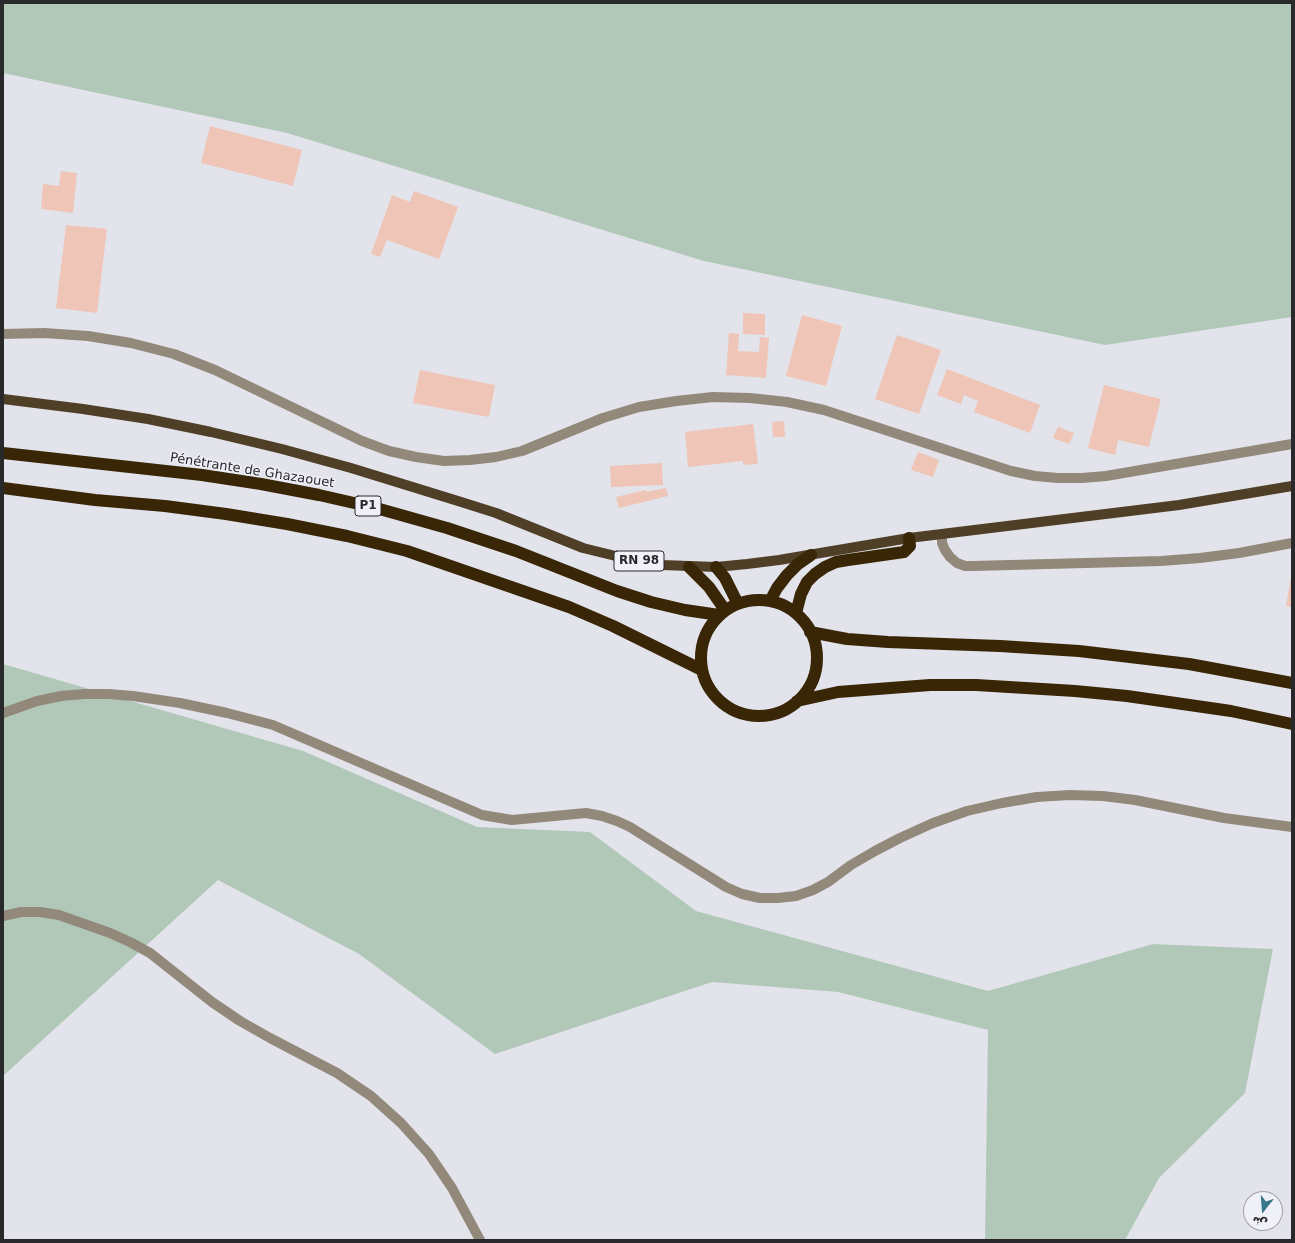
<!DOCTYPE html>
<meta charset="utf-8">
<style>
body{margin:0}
#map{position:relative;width:1295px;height:1243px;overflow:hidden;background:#e3e3eb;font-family:"DejaVu Sans",Vazirmatn,sans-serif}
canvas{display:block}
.frame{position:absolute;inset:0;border:4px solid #29292c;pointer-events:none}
.north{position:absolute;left:1243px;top:1191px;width:40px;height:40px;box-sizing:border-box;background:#f0f1f8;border:1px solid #a0a1a6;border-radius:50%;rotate:197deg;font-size:11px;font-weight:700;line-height:16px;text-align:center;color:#29292c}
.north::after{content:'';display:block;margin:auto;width:14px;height:18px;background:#36788a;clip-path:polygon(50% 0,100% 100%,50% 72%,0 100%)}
</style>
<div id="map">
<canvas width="1295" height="1243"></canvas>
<div class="frame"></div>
<div class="north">ش</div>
</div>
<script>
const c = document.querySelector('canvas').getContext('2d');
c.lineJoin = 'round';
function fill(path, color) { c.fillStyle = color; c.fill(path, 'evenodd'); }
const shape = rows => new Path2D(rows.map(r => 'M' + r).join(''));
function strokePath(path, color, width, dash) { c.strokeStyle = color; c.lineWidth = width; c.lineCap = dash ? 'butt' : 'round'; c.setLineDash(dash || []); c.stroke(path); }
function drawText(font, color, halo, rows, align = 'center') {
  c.font = font + ' "DejaVu Sans",sans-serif'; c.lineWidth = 3; c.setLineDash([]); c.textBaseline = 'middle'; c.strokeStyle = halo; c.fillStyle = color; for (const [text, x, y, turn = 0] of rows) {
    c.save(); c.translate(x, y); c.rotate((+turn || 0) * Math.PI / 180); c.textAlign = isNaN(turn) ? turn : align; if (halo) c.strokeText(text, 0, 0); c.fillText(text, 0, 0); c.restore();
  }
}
fill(shape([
 [3,3,1292,3,1292,317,1105,345,704,261,287,133,3,73],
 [3,664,303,751,477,827,590,832,696,911,988,991,1153,944,1273,949,1245,1093,1159,1178,1125,1240,985,1240,988,1030,838,992,712,982,495,1054,359,954,218,880,3,1076]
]), '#b1c8b9');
fill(shape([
 [210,126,302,150,293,186,201,163],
 [61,171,77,173,73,213,41,209,43,184,59,186],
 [414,191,458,207,439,259,387,240,380,257,371,254,392,195,410,202],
 [66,225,107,229,97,313,56,308],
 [743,313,765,314,765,335,743,334],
 [802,315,842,326,826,386,786,376],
 [729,333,739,334,738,351,759,352,760,337,769,338,766,378,726,375],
 [897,335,941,350,919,414,875,399],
 [947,369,1040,405,1030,433,974,412,978,401,964,395,961,404,937,395],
 [420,370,495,385,489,417,413,403],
 [1104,385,1161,399,1149,447,1118,440,1115,455,1088,448],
 [784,421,785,437,773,437,772,422],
 [753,424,758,464,743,465,743,461,688,467,685,432],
 [1058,427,1074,433,1069,444,1053,438],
 [918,452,939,460,933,477,911,470],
 [662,463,663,485,611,487,610,466],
 [666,488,668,496,619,508,616,497,646,490,646,492],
 [1291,577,1292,578,1292,607,1286,606]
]), '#eec5b6');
strokePath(shape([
 [3,334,44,333,88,336,131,343,174,354,215,370,362,441,389,451,416,457,444,461,470,460,496,457,522,451,603,418,639,407,676,401,713,397,750,398,787,402,824,410,1011,471,1035,476,1058,478,1082,478,1106,476,1292,444],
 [942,534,942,543,945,550,950,557,957,563,965,566,973,566,1161,561,1200,558,1239,553,1292,543],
 [3,713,37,701,61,696,85,694,109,694,133,696,180,703,227,713,273,725,482,815,512,820,586,813,602,816,617,821,630,827,726,887,742,894,760,898,778,898,796,896,813,890,828,882,851,865,875,851,900,838,933,823,967,811,1002,803,1037,797,1070,795,1103,796,1135,800,1224,818,1292,827],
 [3,916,21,912,40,912,59,915,110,933,130,942,150,953,212,1002,240,1021,270,1038,337,1073,371,1096,401,1123,429,1154,452,1188,480,1240]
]), '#92897b', 10);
strokePath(shape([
 [3,399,83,409,148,419,211,432,282,449,351,468,458,501,496,513,583,548,636,561,662,565,716,567,747,564,779,560,909,538,1179,505,1292,486]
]), '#4f3f27', 10);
strokePath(shape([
 [3,453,202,475,261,484,319,495,376,508,447,528,516,551,617,591,651,602,685,610,719,615],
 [3,488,95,500,165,506,226,514,287,524,347,536,407,551,569,607,613,626,702,670],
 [689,567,709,587,725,610],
 [716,567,725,578,738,604],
 '701 658a58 58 0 1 1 116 0a58 58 0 1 1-116 0Z',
 [770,601,777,588,787,575,798,564,811,555],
 [796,613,801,594,807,582,815,574,825,567,836,562,848,560,904,552,910,546,909,538],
 [810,632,847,639,888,642,1000,646,1079,651,1189,664,1292,683],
 [797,701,838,692,930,685,976,685,1075,691,1127,696,1231,711,1292,724]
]), '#382607', 12);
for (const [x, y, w] of [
 [368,506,26],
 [639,561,50]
]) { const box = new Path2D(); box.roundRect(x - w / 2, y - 10, w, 20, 3); c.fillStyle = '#f0f1f8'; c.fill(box); strokePath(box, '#29292c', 1); }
drawText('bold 12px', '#29292c', null, [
 ["P1",368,506],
 ["RN 98",639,561]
]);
drawText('13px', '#29292c', '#f0f1f8', [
 ["Pénétrante de Ghazaouet",252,471,9]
]);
</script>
